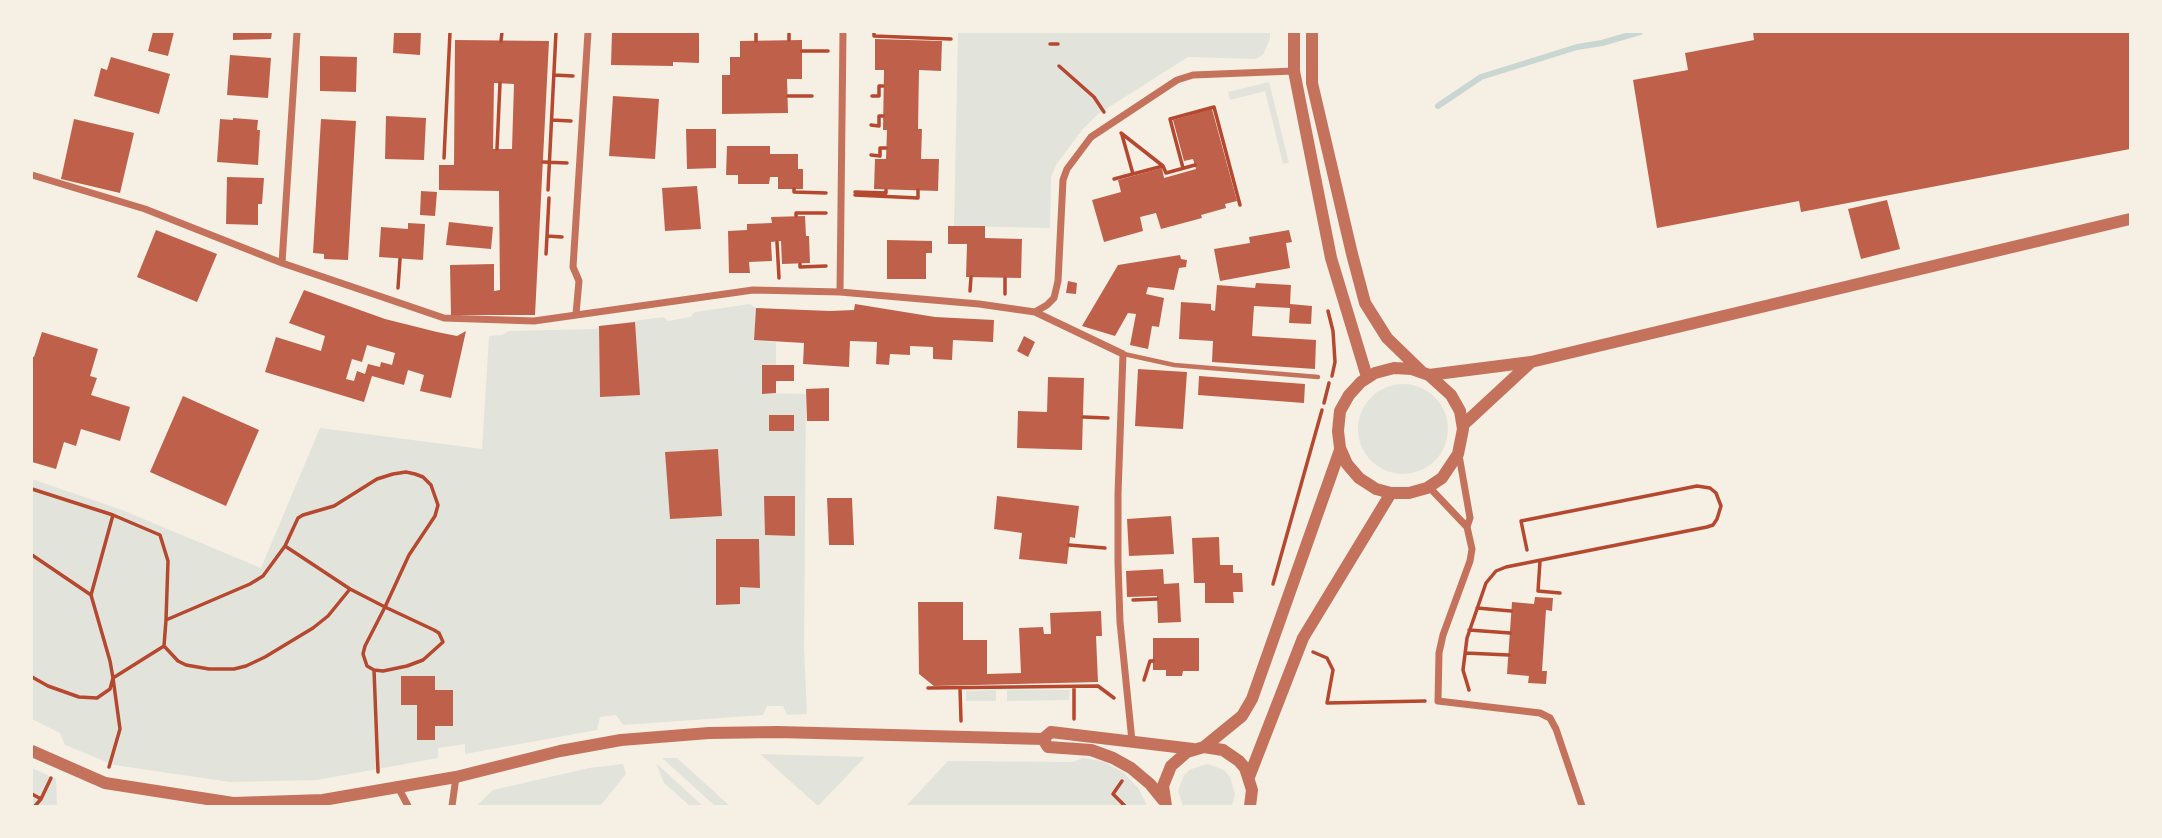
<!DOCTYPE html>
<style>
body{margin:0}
#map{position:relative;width:2162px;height:838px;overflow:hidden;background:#f6efe4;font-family:Ubuntu,sans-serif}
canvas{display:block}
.frame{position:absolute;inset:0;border:33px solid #f6efe4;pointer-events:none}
</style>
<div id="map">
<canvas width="2162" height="838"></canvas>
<div class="frame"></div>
</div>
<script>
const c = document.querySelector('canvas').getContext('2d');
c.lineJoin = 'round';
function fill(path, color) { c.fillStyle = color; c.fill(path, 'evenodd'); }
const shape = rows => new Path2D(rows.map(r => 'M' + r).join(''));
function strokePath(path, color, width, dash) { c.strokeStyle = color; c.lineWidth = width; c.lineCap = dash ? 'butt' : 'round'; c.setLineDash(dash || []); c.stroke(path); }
fill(shape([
 [958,32,1270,32,1270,39,1263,55,1256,59,1188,57,1098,114,1082,130,1056,165,1051,177,1050,228,954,226],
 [1269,82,1289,163,1283,164,1265,91,1230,100,1228,92],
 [750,304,756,308,754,340,776,342,776,365,762,365,762,393,806,394,804,648,807,714,787,715,783,706,767,706,763,715,623,725,616,715,600,717,597,730,465,754,465,744,438,748,438,758,317,780,230,782,114,765,65,745,60,733,32,719,32,479,122,510,261,568,320,428,482,449,489,336,502,335,509,331,596,329,599,326,663,317,668,321,690,317,695,312],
 '1358 429a45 45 0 1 1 90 0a45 45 0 1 1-90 0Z',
 [996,690,996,701,966,701,966,691],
 [1007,690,1070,690,1069,700,1007,701],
 [760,754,865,757,818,806],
 [662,758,677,758,730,806,715,806],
 [1083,758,1102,761,1123,772,1139,789,1147,806,906,806,948,761,1073,762],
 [656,763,703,806,690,806,664,783],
 [623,764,626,774,600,806,476,806,493,790,589,768],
 [1208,764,1224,770,1230,777,1235,794,1233,803,1231,806,1183,806,1178,791,1184,775,1191,769],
 [32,768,56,779,57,806,32,806]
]), '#e2e4dc');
strokePath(shape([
 [1438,106,1481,77,1577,47,1602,43,1640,32]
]), '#c9d6d2', 6);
fill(shape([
 [153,32,174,32,168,56,148,51],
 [233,32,272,32,271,39,233,40],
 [394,32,421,32,420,55,393,53],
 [612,32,699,32,699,63,673,62,673,66,611,65],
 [1753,32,2130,32,2130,149,1801,212,1799,201,1657,228,1633,80,1688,70,1685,53,1754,40],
 [875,39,942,41,941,71,919,70,918,129,922,129,921,159,939,159,938,191,874,189,875,159,886,159,887,130,883,130,884,70,875,70],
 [455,40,549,41,535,315,451,315,450,265,494,264,494,291,500,290,499,191,439,190,439,165,454,165],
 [494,83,514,84,512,149,493,149],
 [802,40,802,79,787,79,788,113,722,114,722,75,730,75,730,57,740,57,740,41],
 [230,55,271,58,268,98,227,95],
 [320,56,357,57,356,92,320,91],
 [111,57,170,74,159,114,94,96,101,68,107,70],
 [613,96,659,99,655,159,609,156],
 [1212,109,1237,201,1225,204,1226,208,1201,215,1202,218,1161,229,1156,213,1140,217,1143,231,1104,242,1092,200,1121,192,1118,180,1162,168,1164,178,1196,169,1193,159,1184,161,1173,120],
 [386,116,426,118,424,160,385,159],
 [233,118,258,120,257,130,260,130,258,165,217,162,220,119,233,120],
 [74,119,134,133,120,193,61,179],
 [321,119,356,121,348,260,324,259,324,254,313,253],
 [686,129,716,129,716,168,687,169],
 [727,146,770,146,770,154,798,154,798,169,803,169,803,189,778,189,778,177,770,177,769,184,738,184,738,175,726,175],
 [227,177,264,178,262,204,258,204,258,225,226,224],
 [697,186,701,229,665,231,662,188],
 [421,191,437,192,435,216,420,215],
 [1887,200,1900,249,1861,259,1848,209],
 [805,216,806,236,809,236,810,263,782,264,781,241,771,242,772,261,749,262,750,273,729,273,728,231,747,230,747,224,772,223,771,217],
 [449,222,493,227,491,249,446,245],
 [408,223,425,224,423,260,379,257,381,227,408,229],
 [948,226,985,226,985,238,1022,239,1021,278,966,277,967,244,948,244],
 [156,230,217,254,197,302,137,277],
 [1289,230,1292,242,1286,243,1290,268,1220,281,1214,249,1250,243,1249,237],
 [887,240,932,241,932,253,926,253,926,279,887,279],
 [1180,255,1181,259,1187,260,1186,267,1179,268,1174,290,1148,287,1146,294,1164,298,1159,327,1152,326,1148,349,1130,345,1136,314,1128,313,1115,336,1082,326,1118,265],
 [1068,281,1077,283,1076,294,1066,293],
 [1256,283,1291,285,1290,304,1312,306,1311,324,1289,323,1290,308,1254,306,1252,336,1316,340,1315,369,1212,362,1213,341,1179,339,1181,302,1211,304,1211,310,1215,311,1217,285,1255,288],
 [304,290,385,319,437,332,457,336,466,331,451,398,420,391,424,375,408,370,404,385,372,376,364,402,265,372,276,337,321,351,325,336,289,323],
 [367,345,395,353,392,365,381,362,380,367,368,364,365,374,357,371,354,381,346,379,352,359,362,362],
 [855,304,935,317,994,320,993,342,953,340,952,360,933,359,933,347,910,346,910,355,890,354,889,365,876,364,877,342,850,341,849,367,803,364,804,343,754,340,756,308,830,311,854,310],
 [635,322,640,395,600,397,599,326],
 [42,332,98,349,90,376,97,378,91,395,130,407,120,441,81,429,76,446,64,442,56,469,32,462,32,356,34,357],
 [1024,336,1035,342,1028,357,1017,351],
 [762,365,794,365,794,381,776,381,776,393,762,394],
 [1138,369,1187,372,1183,429,1135,426],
 [1199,376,1305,384,1304,403,1198,395],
 [1048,377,1084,378,1082,450,1017,448,1018,411,1047,412],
 [829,388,829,421,807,421,806,389],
 [183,396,259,430,226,506,150,472],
 [769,415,794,415,794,431,769,431],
 [718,449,722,516,670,519,665,452],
 [764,496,795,496,795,536,765,535],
 [997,496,1079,506,1075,538,1070,537,1067,564,1019,559,1022,533,994,529],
 [827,498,852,498,854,545,829,545],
 [1171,516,1174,554,1129,556,1127,519],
 [1219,537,1220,565,1233,565,1233,573,1242,573,1243,592,1233,592,1234,603,1205,603,1205,583,1194,583,1192,538],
 [716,539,759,539,760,588,740,587,740,604,716,605],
 [1163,569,1164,584,1179,583,1181,622,1158,623,1157,596,1127,597,1126,571],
 [1535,597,1553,598,1552,611,1546,610,1542,671,1547,671,1546,684,1528,683,1529,676,1507,674,1512,602,1534,604],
 [918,602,963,602,963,640,987,640,987,674,1021,673,1019,628,1043,627,1044,634,1051,634,1050,613,1101,611,1102,636,1096,636,1098,682,934,686,919,674],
 [1153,638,1199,638,1199,671,1183,671,1182,676,1166,676,1166,670,1153,670],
 [401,676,435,676,435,690,453,690,453,726,435,726,435,740,417,740,417,705,401,705]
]), '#bf614a');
strokePath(shape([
 [756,32,756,41],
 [789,32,789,40],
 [874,32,874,36,951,39],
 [501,41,502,32],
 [1050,44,1058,44],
 [802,51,828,51],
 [1059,66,1094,97,1104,112],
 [554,75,573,76],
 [788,96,812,96],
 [872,96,879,96,879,86,883,86],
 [552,120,571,121],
 [871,125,879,126,879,116,883,116],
 [1121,133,1163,166],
 [1122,135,1133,174],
 [497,149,500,83],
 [871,155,880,156,880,148,886,148],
 [444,158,450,32],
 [543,162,567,163],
 [1183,168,1170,119,1214,107,1240,205],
 [1114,179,1163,166,1166,173,1195,165],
 [794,189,794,192,826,193],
 [548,190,556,32],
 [855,192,886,193,886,190],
 [855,195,918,198,918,190],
 [796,216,796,213,826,213],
 [547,236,549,198],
 [777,242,779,278],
 [546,254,547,236,562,237],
 [800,264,800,267,826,266],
 [398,288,400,259],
 [970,291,971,277],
 [1005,294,1005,278],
 [1328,311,1333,331,1335,362,1332,376],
 [1324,403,1329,383],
 [1083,417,1108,418],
 [32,489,113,515,160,535,168,561,166,620],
 [1069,545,1105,548],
 [285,546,350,589],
 [32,555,91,595,113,515],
 [1540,561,1538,591,1560,593],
 [1273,584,1322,410],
 [1133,600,1157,599],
 [1477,608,1511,611],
 [1469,630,1510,633],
 [1313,652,1327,658,1333,670,1327,703,1425,701],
 [1465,653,1509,655],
 [374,670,378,772],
 [32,677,48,686,79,697,97,698,110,689,113,678,110,661,91,595],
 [1144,680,1150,661,1153,661],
 [1074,687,1074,719],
 [928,688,1098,686,1114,698],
 [960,688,961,721],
 [1469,690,1463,670,1467,638,1486,583,1496,571,1506,567,1707,527,1713,525,1717,519,1721,506,1716,493,1710,488,1697,486,1521,521,1527,550],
 [109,767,120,729,113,678,164,646,166,620,250,584,263,576,285,546,298,518,303,515,334,506,377,479,393,474,406,472,415,474,423,477,431,485,438,505,435,516,409,555,385,607,365,646,363,654,367,666,374,670,383,671,407,666,423,660,443,642,439,633,434,630,385,607,350,589,328,616,313,628,265,657,246,666,234,669,209,669,186,665,178,661,164,646],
 [1122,781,1113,794,1125,806],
 [32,794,41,799,51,778],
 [35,806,41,799]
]), '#b5482f', 3.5);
strokePath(shape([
 [1124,354,1174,365,1318,377]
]), '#c5725c', 4.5);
strokePath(shape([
 [32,175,145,209,282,263,444,318,534,321,753,290,840,292,979,304,1035,312,1123,354,1118,494,1118,563,1120,622,1132,741],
 [282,263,297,32],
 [840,292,843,32],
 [1035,312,1047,305,1054,298,1058,281,1063,180,1067,169,1091,137,1177,80,1193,75,1294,71],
 [576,314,579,281,573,267,588,32],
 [1459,455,1470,518,1467,527],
 [1429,487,1467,527,1472,549,1470,561,1443,635,1439,653,1438,701,1540,713,1550,718,1556,729,1582,806],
 [398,787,408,806],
 [452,806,456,777]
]), '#c5725c', 7);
strokePath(shape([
 [1294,32,1294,71,1331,258,1367,377],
 [1312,32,1312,83,1352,254,1365,303,1387,338,1421,371],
 [1429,375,1451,395,1460,411,1463,429,1458,454,1442,478,1427,488,1409,493,1391,493,1376,489,1359,478,1347,464,1340,448,1338,431,1340,411,1349,395,1361,382,1375,373,1394,368,1412,369,1429,375,1531,362,2130,219],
 [1463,425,1531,362],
 [1043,739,1048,747,1091,750,1113,758,1131,768,1150,784,1163,800],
 [1204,747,1242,716,1252,699,1340,450],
 [32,751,105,783,233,803,323,800,456,777,560,751,621,740,709,733,778,732,1043,739,1051,732,1193,749],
 [1249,777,1303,638,1391,493],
 [1166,806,1163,786,1171,766,1187,752,1204,747,1223,750,1239,761,1245,768,1252,790,1250,806]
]), '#c5725c', 12);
</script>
